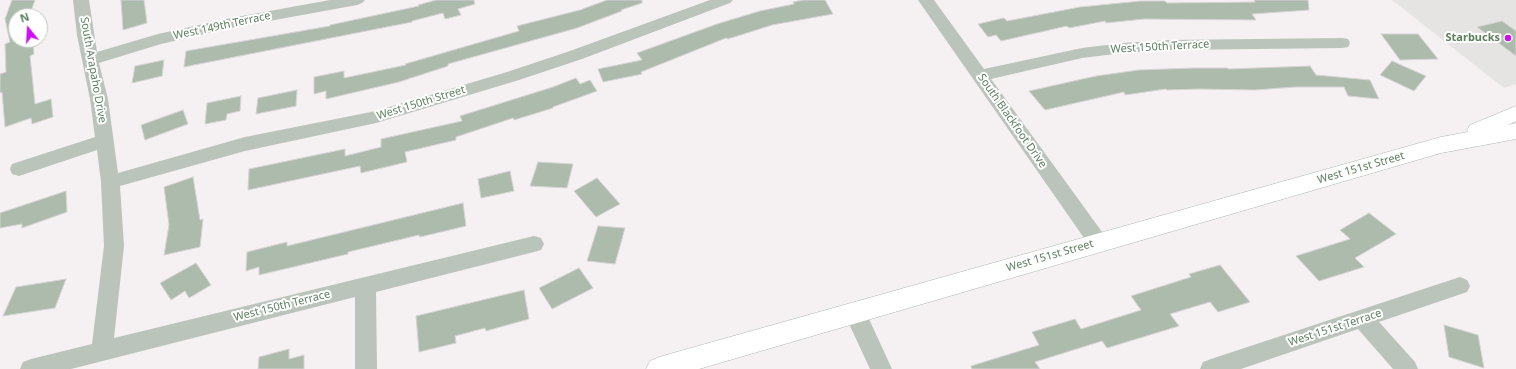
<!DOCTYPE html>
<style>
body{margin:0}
#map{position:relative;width:1516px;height:369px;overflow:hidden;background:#f5f0f2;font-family:"Noto Sans",sans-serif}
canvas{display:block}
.north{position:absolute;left:8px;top:8px;width:40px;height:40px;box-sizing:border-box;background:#fff;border:1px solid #beccbf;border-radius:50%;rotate:342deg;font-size:11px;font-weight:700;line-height:16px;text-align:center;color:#5d7f5e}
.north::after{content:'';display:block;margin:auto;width:14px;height:18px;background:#cb11f4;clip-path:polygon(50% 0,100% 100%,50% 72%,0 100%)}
</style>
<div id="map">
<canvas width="1516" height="369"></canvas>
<div class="north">N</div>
</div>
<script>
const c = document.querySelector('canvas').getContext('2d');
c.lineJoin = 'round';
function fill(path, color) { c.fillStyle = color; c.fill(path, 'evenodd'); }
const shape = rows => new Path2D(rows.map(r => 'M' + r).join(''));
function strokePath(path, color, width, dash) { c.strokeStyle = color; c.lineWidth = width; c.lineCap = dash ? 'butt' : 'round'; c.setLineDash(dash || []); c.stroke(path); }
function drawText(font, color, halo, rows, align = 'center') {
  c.font = font + ' "Noto Sans",sans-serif'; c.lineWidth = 4; c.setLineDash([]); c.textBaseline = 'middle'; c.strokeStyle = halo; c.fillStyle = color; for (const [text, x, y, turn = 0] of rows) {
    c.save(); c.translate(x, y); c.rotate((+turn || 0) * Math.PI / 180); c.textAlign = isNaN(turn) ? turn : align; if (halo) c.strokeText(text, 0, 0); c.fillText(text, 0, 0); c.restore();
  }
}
fill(shape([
 [1392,0,1516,0,1516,84,1504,88]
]), '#e5e4e3');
const building = shape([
 [12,0,35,0,31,11,32,16,16,16,16,40,33,40,34,54,30,56,35,104,51,99,53,117,32,124,31,118,5,127,2,92,0,93,0,74,6,72,5,44,10,42,5,19,12,0],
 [121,0,144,0,147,23,123,30,121,0],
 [436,0,474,0,475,4,458,9,461,15,445,19,443,13,412,21,412,22,184,67,186,51,330,26,330,25,419,6,418,5,436,0],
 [607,0,642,0,642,3,621,10,622,11,577,28,448,64,448,66,399,82,326,99,326,91,314,94,314,77,344,71,344,78,406,65,405,64,519,31,517,26,580,10,607,0],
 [803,0,825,0,833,14,772,25,728,39,726,38,641,72,642,74,603,82,598,69,642,60,637,53,717,24,760,11,794,4,793,2,803,0],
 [1254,0,1308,0,1309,10,1252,14,1256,20,1144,19,1106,23,1105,21,1069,28,1067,26,1001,41,996,35,988,37,978,24,1004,18,1007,21,1080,7,1141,1,1165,1,1167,3,1255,2,1254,0],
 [1502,21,1516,31,1516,56,1477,27,1502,21],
 [1381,34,1418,34,1438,59,1400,60,1381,34],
 [164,60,162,76,132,83,135,66,164,60],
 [1392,61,1426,76,1414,91,1380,75,1392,61],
 [1310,66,1316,75,1370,80,1379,99,1348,96,1344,87,1295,87,1255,90,1199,89,1167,90,1166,89,1125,95,1124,92,1045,110,1029,91,1096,76,1139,70,1193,68,1228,68,1228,69,1310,66],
 [576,78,580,84,590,80,597,91,553,107,553,108,514,120,513,118,456,137,456,140,405,152,407,162,361,173,360,166,248,190,249,169,345,149,345,156,381,147,381,139,462,121,460,116,553,87,576,78],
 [297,90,296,106,256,114,258,98,297,90],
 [241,96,240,111,227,114,226,120,205,124,207,103,241,96],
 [183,110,188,124,145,140,141,125,183,110],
 [538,162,573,164,567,188,530,186,538,162],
 [510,171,514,191,481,198,478,179,510,171],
 [193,177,200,220,203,219,200,247,164,255,169,225,164,187,193,177],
 [597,178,620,204,596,217,574,191,597,178],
 [66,191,67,212,22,228,22,224,0,228,0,213,66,191],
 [463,203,466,226,420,237,419,235,348,252,348,254,259,275,259,267,246,271,247,252,287,242,287,246,463,203],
 [1369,213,1396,234,1355,258,1364,267,1319,281,1296,256,1350,239,1340,230,1369,213],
 [598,226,625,228,615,264,587,261,598,226],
 [196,263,211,285,189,298,185,291,171,300,160,283,196,263],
 [1220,265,1250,302,1218,312,1210,302,1170,314,1179,326,1107,348,1102,341,1035,362,1040,369,972,369,971,366,1039,345,1032,332,1075,319,1081,329,1141,310,1131,296,1191,277,1189,274,1220,265],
 [579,268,593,288,552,309,539,288,579,268],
 [66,279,55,308,3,316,16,287,66,279],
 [524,290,529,319,486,331,485,328,455,336,456,343,419,352,416,316,524,290],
 [1444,325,1478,335,1484,368,1449,357,1444,325],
 [289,349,289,359,304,355,304,369,258,369,259,357,289,349]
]);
fill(building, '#adbbac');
strokePath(building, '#d6d3d4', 1);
const primary = shape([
 [1516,106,1516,121,1508,125,1516,123,1516,139,1441,153,699,369,646,369,650,361,659,357,1441,137,1468,132,1467,130,1470,125,1516,106]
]);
strokePath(primary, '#aeb9ae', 1);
fill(shape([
 [73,0,89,0,97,52,158,34,231,18,330,0,365,0,362,3,357,5,231,28,161,44,99,63,108,99,118,173,245,137,376,111,507,72,570,51,710,0,733,0,730,3,582,59,519,80,376,123,245,151,120,186,124,246,114,338,534,236,541,238,544,244,541,250,534,252,376,292,377,369,355,369,355,297,71,369,20,369,23,362,31,359,92,344,104,246,101,182,97,150,19,176,12,174,10,169,12,164,95,137,90,99,77,35,73,0],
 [918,0,934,0,984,69,1082,48,1123,43,1170,40,1342,38,1348,39,1350,43,1348,47,1342,48,1170,50,1123,53,1082,58,991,79,1105,236,1108,242,1105,248,1098,250,1091,248,918,0],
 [1460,277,1467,280,1470,286,1467,292,1379,322,1415,362,1418,369,1393,369,1358,329,1241,369,1200,369,1203,362,1211,359,1460,277],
 [855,304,863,306,892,369,870,369,844,313,847,306,855,304]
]), '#bac4bb');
fill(primary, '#fff');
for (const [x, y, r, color] of [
 [1508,38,4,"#cb11f4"]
]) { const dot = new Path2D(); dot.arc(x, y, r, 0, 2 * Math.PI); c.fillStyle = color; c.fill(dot); strokePath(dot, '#fff', 1.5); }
drawText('11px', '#5d7f5e', '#fff', [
 ["West 149th Terrace",222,26,-12],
 ["West 150th Terrace",1160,47,-3],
 ["South Arapaho Drive",93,70,80],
 ["West 150th Street",421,103,-17],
 ["South Blackfoot Drive",1012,121,55],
 ["West 151st Street",1361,168,-16],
 ["West 151st Street",1050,256,-16],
 ["West 150th Terrace",282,306,-14],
 ["West 151st Terrace",1335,328,-18]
]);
drawText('bold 11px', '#5d7f5e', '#fff', [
 ["Starbucks",1500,38]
], 'right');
</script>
